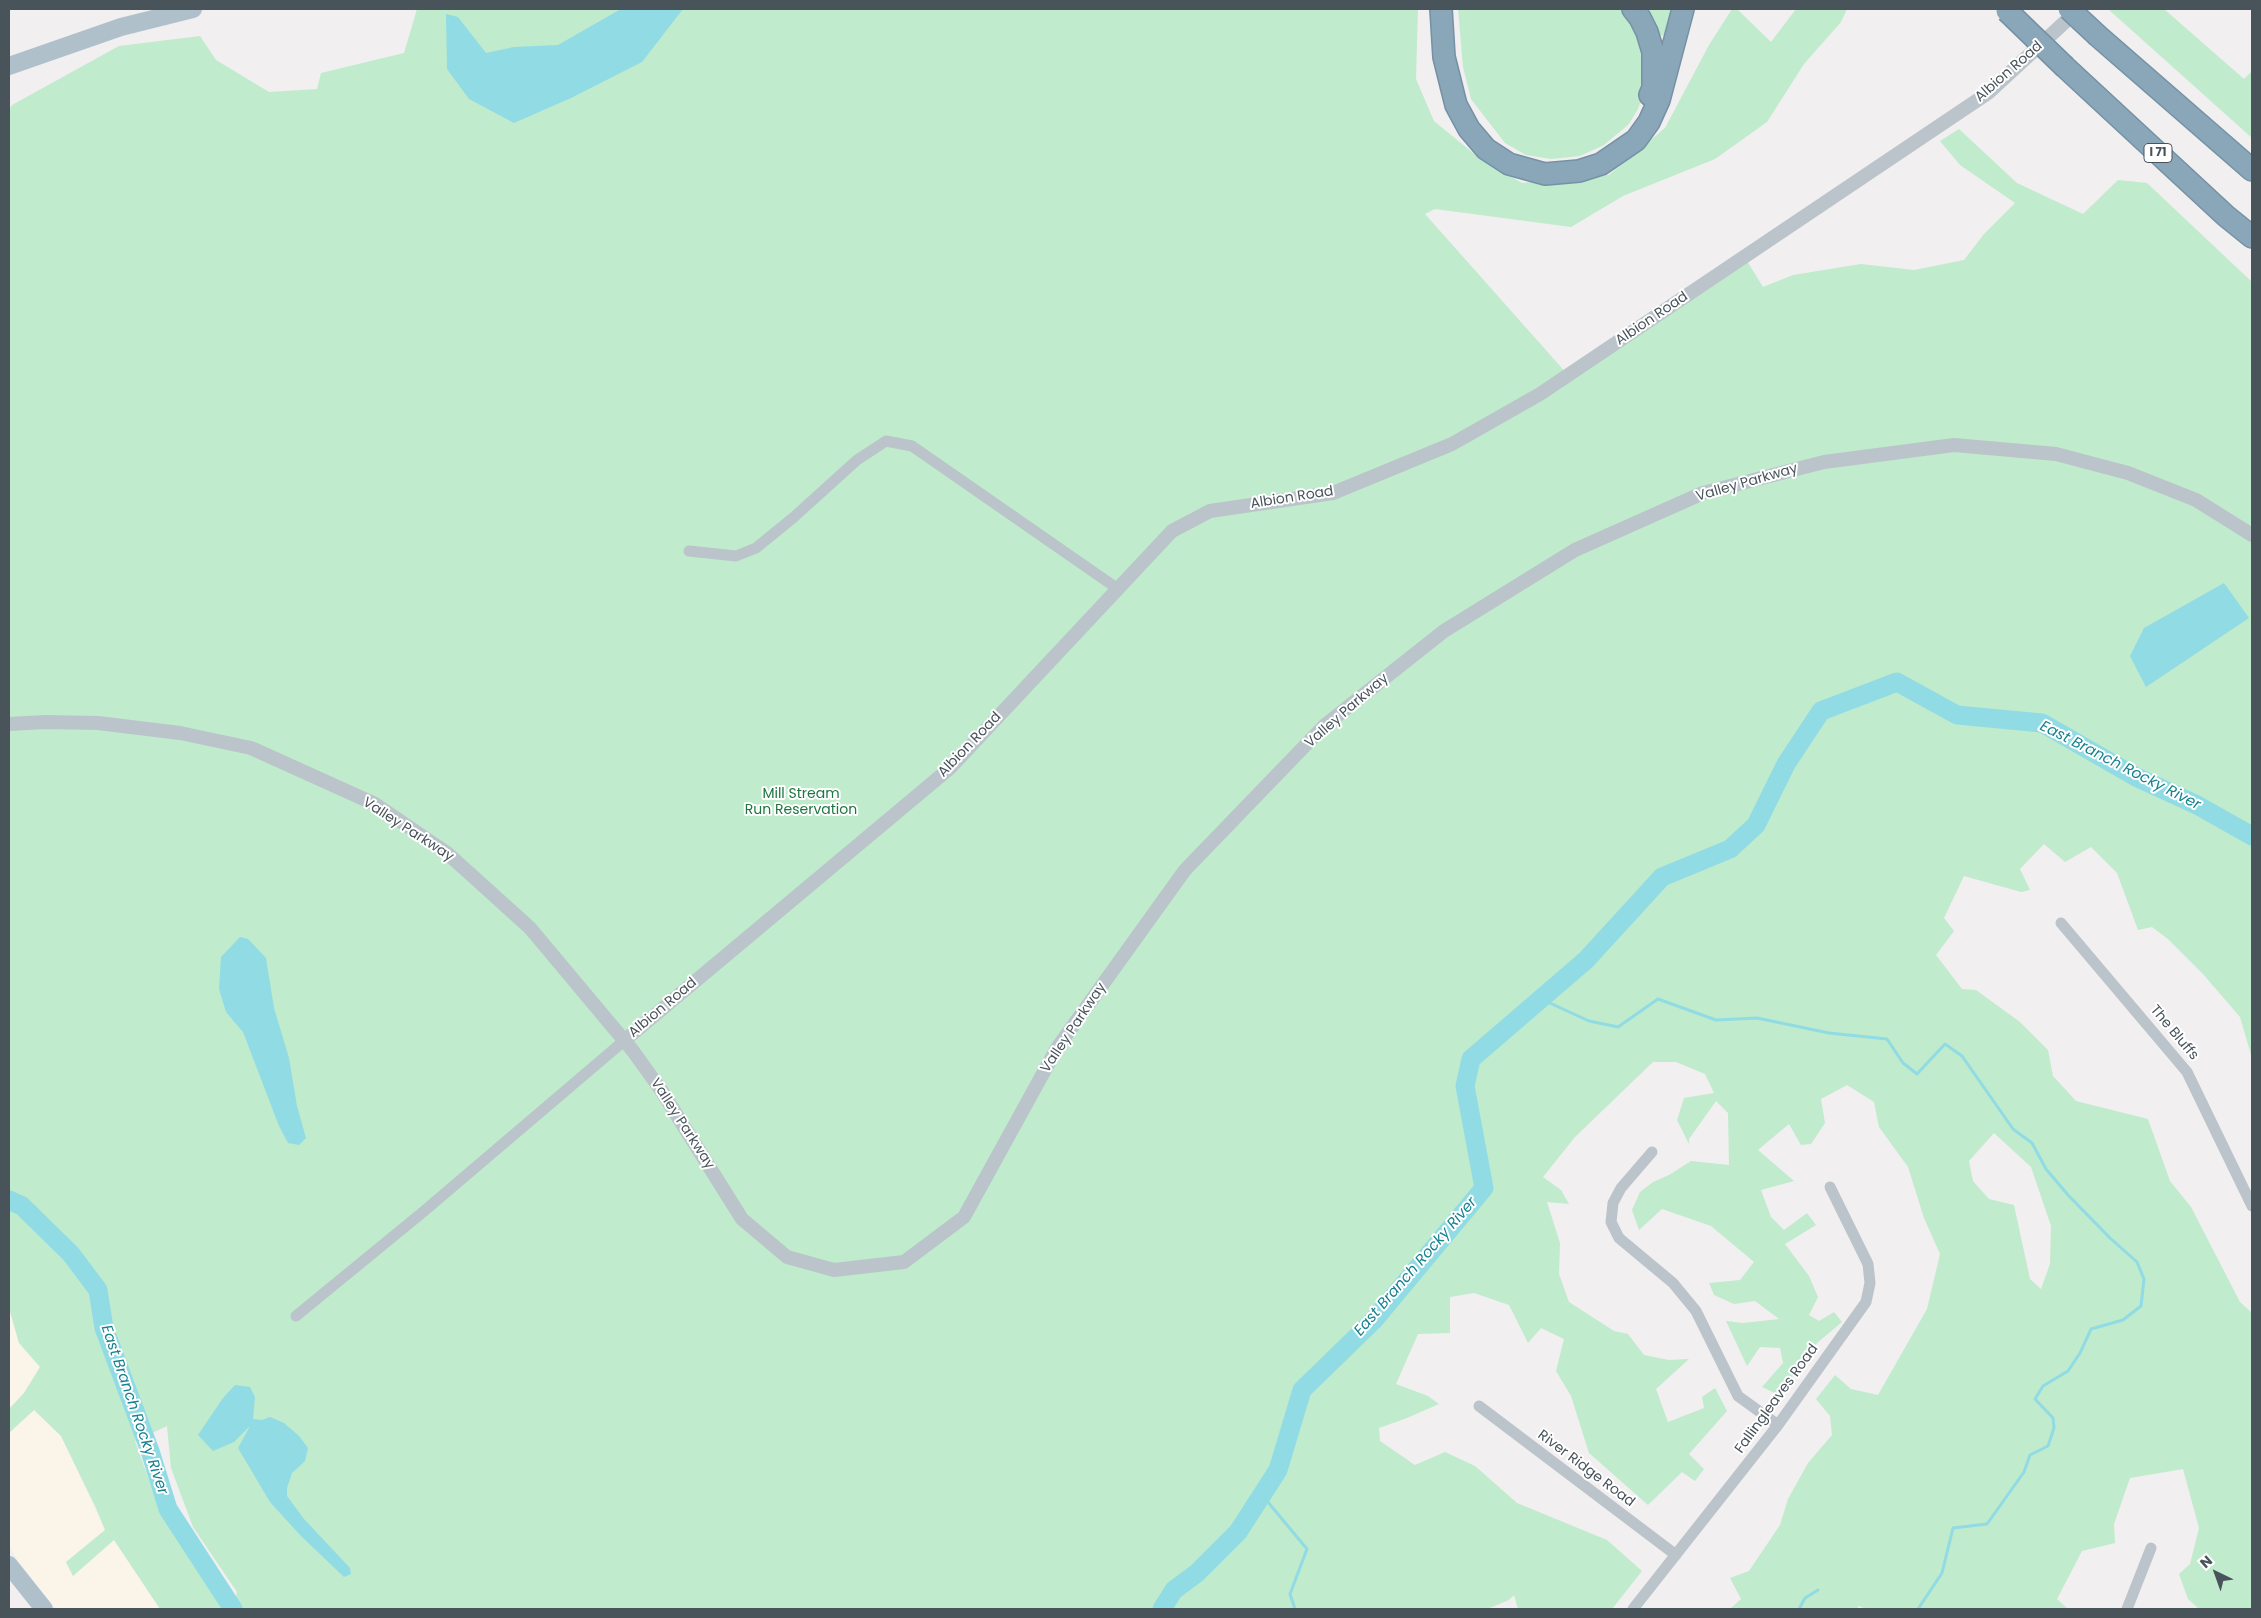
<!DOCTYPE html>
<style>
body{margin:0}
#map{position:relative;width:2261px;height:1618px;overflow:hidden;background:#f1efef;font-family:Poppins,sans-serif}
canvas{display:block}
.frame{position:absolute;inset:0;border:10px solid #48535a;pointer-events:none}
.north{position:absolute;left:2191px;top:1548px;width:50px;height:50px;-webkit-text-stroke:4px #fff;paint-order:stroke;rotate:318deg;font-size:14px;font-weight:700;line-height:20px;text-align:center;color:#48535a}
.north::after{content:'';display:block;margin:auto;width:18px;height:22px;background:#48535a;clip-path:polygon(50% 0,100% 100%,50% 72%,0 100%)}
</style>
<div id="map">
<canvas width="2261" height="1618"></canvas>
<div class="frame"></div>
<div class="north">N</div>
</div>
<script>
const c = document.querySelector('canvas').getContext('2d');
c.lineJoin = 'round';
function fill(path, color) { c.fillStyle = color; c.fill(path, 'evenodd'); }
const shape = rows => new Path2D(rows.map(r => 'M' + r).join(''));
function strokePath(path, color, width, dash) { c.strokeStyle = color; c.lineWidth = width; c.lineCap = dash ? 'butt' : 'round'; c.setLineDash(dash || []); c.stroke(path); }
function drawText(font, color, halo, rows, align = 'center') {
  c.font = font + ' Poppins,sans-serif'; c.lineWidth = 4; c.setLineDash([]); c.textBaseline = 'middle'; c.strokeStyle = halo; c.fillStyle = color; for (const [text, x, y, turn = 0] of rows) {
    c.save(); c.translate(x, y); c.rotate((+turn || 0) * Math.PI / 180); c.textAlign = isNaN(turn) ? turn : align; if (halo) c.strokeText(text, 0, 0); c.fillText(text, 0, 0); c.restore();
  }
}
fill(shape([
 [9,1308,19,1343,40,1367,24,1393,9,1409],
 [34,1409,61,1436,105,1530,66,1562,73,1576,114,1540,160,1609,56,1609,18,1561,9,1545,9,1433]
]), '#faf4e9');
fill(shape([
 [417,9,1418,9,1416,79,1434,121,1478,157,1522,183,1609,175,1665,128,1709,45,1732,9,1737,9,1771,42,1796,9,1847,9,1841,22,1804,64,1767,122,1715,159,1623,196,1571,227,1435,209,1425,214,1568,375,1744,256,1763,287,1793,275,1861,264,1914,270,1964,260,1984,234,2015,203,1960,165,1940,141,1959,129,2017,183,2083,214,2118,180,2147,183,2252,282,2252,1058,2240,1017,2202,973,2168,939,2152,927,2138,930,2117,873,2091,847,2065,862,2044,844,2020,869,2030,890,2021,892,1964,876,1944,918,1954,931,1936,955,1962,989,1976,990,2020,1022,2048,1050,2053,1076,2076,1101,2148,1119,2170,1181,2191,1207,2240,1302,2252,1313,2252,1609,2199,1609,2188,1599,2179,1574,2190,1564,2199,1528,2183,1469,2130,1478,2114,1524,2115,1543,2082,1551,2057,1599,2068,1609,1867,1609,1858,1606,1858,1609,1730,1609,1741,1599,1730,1578,1749,1571,1780,1525,1788,1499,1808,1463,1832,1435,1830,1416,1816,1399,1835,1375,1851,1389,1878,1395,1927,1309,1940,1254,1924,1218,1908,1167,1879,1127,1874,1102,1847,1085,1821,1099,1825,1123,1811,1144,1801,1145,1789,1124,1758,1150,1794,1181,1761,1190,1771,1217,1784,1230,1807,1213,1816,1225,1785,1244,1809,1276,1818,1297,1809,1315,1819,1321,1834,1312,1842,1322,1817,1343,1803,1364,1777,1394,1762,1387,1783,1363,1780,1348,1760,1347,1747,1366,1726,1321,1743,1323,1779,1319,1755,1301,1734,1304,1714,1295,1709,1283,1740,1280,1754,1262,1711,1226,1662,1209,1639,1230,1632,1210,1640,1192,1653,1182,1669,1175,1691,1161,1729,1165,1728,1113,1716,1101,1689,1139,1689,1144,1677,1120,1684,1098,1714,1093,1705,1074,1676,1062,1653,1062,1575,1137,1543,1177,1561,1190,1569,1204,1547,1202,1560,1243,1559,1274,1569,1302,1614,1331,1628,1334,1644,1355,1669,1360,1689,1359,1656,1389,1668,1422,1704,1408,1702,1397,1715,1388,1727,1411,1689,1454,1704,1469,1695,1481,1682,1472,1648,1505,1589,1453,1571,1396,1556,1371,1564,1339,1541,1328,1528,1343,1509,1305,1474,1293,1450,1297,1450,1333,1418,1334,1396,1384,1428,1396,1439,1404,1407,1418,1379,1428,1380,1441,1415,1465,1445,1452,1475,1466,1517,1503,1607,1540,1642,1571,1612,1609,1518,1609,1514,1595,1509,1600,1487,1609,233,1609,237,1592,193,1527,171,1468,167,1426,135,1441,160,1511,223,1609,160,1609,114,1540,73,1576,66,1562,105,1530,96,1508,61,1436,34,1410,9,1433,9,1409,24,1393,40,1367,19,1343,9,1308,9,110,12,105,119,46,200,36,216,60,269,92,317,89,321,73,404,53],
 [1994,1133,2031,1167,2051,1226,2050,1264,2041,1289,2030,1279,2014,1205,1989,1199,1973,1181,1969,1161],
 [1458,9,1628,9,1641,30,1647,84,1638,109,1629,124,1604,145,1580,156,1551,159,1526,155,1505,143,1471,99,1463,67],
 [1641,9,1678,9,1670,36,1657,35],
 [2108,9,2164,9,2244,79,2252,71,2252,138]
]), '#c0ebcd');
fill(shape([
 [621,9,683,9,642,62,571,98,514,123,469,99,447,69,446,14,458,17,486,53,514,47,558,45],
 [2224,583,2249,618,2146,687,2130,656,2144,628],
 [240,937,248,939,266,958,274,1008,289,1058,297,1106,306,1138,299,1145,288,1143,279,1126,243,1032,226,1012,219,989,221,957],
 [235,1385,250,1387,255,1397,253,1419,262,1420,270,1417,284,1423,299,1436,308,1448,305,1461,292,1473,287,1488,287,1496,304,1519,350,1568,351,1574,344,1577,301,1536,270,1502,238,1448,250,1426,234,1442,213,1451,198,1435,223,1398]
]), '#91dbe5');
strokePath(shape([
 [1541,999,1589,1021,1618,1027,1658,999,1716,1020,1757,1018,1829,1033,1887,1039,1903,1063,1917,1074,1945,1044,1962,1056,2013,1129,2032,1143,2046,1169,2068,1195,2110,1238,2137,1262,2144,1279,2141,1306,2123,1320,2091,1329,2080,1353,2068,1371,2043,1386,2035,1399,2053,1418,2054,1428,2048,1446,2030,1455,2024,1472,1987,1524,1953,1528,1942,1573,1918,1609],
 [1262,1495,1307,1549,1290,1594,1295,1609],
 [1799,1609,1805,1598,1818,1590]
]), '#91dbe5', 3);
strokePath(shape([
 [9,1200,22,1206,71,1254,98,1290,104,1328,150,1451,168,1509,233,1609],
 [1162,1609,1174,1590,1197,1573,1238,1532,1278,1470,1302,1390,1374,1320,1484,1188,1465,1086,1471,1059,1586,960,1662,877,1730,849,1756,825,1786,764,1821,711,1897,682,1957,715,2042,723,2136,777,2197,805,2252,836]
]), '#91dbe5', 19);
const motorway = shape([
 [1441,9,1444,57,1456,105,1469,129,1486,149,1509,164,1545,174,1579,171,1601,164,1636,140,1649,122,1659,100,1683,9],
 [1633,9,1640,18,1647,32,1653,52,1653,88,1650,95],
 [2098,36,2252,170],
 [2065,67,2226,216,2252,237]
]);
strokePath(motorway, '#7591a5', 24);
strokePath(shape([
 [689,551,736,556,756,548,794,517,857,460,886,441,912,446,1118,589],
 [2061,923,2187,1072,2252,1206],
 [1652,1152,1621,1188,1613,1203,1611,1222,1619,1238,1673,1283,1696,1311,1738,1396,1778,1425],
 [296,1316,423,1212,625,1040],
 [1479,1406,1676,1555],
 [1633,1609,1778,1425,1866,1302,1870,1283,1868,1264,1830,1187],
 [2127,1609,2151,1548]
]), '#bbc4ca', 11);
strokePath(shape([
 [9,724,45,722,98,723,180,733,251,748,375,804,447,853,530,928,633,1051,661,1090,742,1219,787,1257,834,1270,904,1262,964,1217,1057,1048,1185,870,1324,726,1444,631,1575,550,1703,493,1824,462,1954,445,2056,454,2128,473,2196,500,2252,535],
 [625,1040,950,768,1172,531,1210,511,1333,493,1452,444,1540,394,1988,93,2079,9]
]), '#bbc4ca', 14);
strokePath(shape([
 [9,66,121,27,193,9],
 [9,1565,44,1609]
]), '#b0c0cb', 18);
strokePath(motorway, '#8aa6b9', 21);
const motorwayBridge = shape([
 [2069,9,2098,36],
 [2007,11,2065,67]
]);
strokePath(motorwayBridge, '#7591a5', 24, []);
strokePath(motorwayBridge, '#8aa6b9', 21);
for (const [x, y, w] of [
 [2158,153,28]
]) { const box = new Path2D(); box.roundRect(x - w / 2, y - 9.5, w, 19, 4); c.fillStyle = '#fff'; c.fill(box); strokePath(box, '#48535a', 1); }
drawText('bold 12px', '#48535a', null, [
 ["I 71",2158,153]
]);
drawText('14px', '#48535a', '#fff', [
 ["Albion Road",2009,72,-41],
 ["Albion Road",1652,319,-34],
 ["Valley Parkway",1747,483,-16],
 ["Albion Road",1292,498,-9],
 ["Valley Parkway",1347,711,-41],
 ["Albion Road",970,745,-46],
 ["Valley Parkway",408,830,33],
 ["Albion Road",663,1008,-40],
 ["Valley Parkway",1074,1028,-56],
 ["The Bluffs",2174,1033,50],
 ["Valley Parkway",682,1124,57],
 ["Fallingleaves Road",1777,1399,-54],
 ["River Ridge Road",1586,1469,37]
]);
drawText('14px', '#1e7642', '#fff', [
 ["Mill Stream",801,794],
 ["Run Reservation",801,810]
]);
drawText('italic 15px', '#178290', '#fff', [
 ["East Branch Rocky River",2120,766,27],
 ["East Branch Rocky River",1416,1267,-49],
 ["East Branch Rocky River",134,1410,71]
]);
</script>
